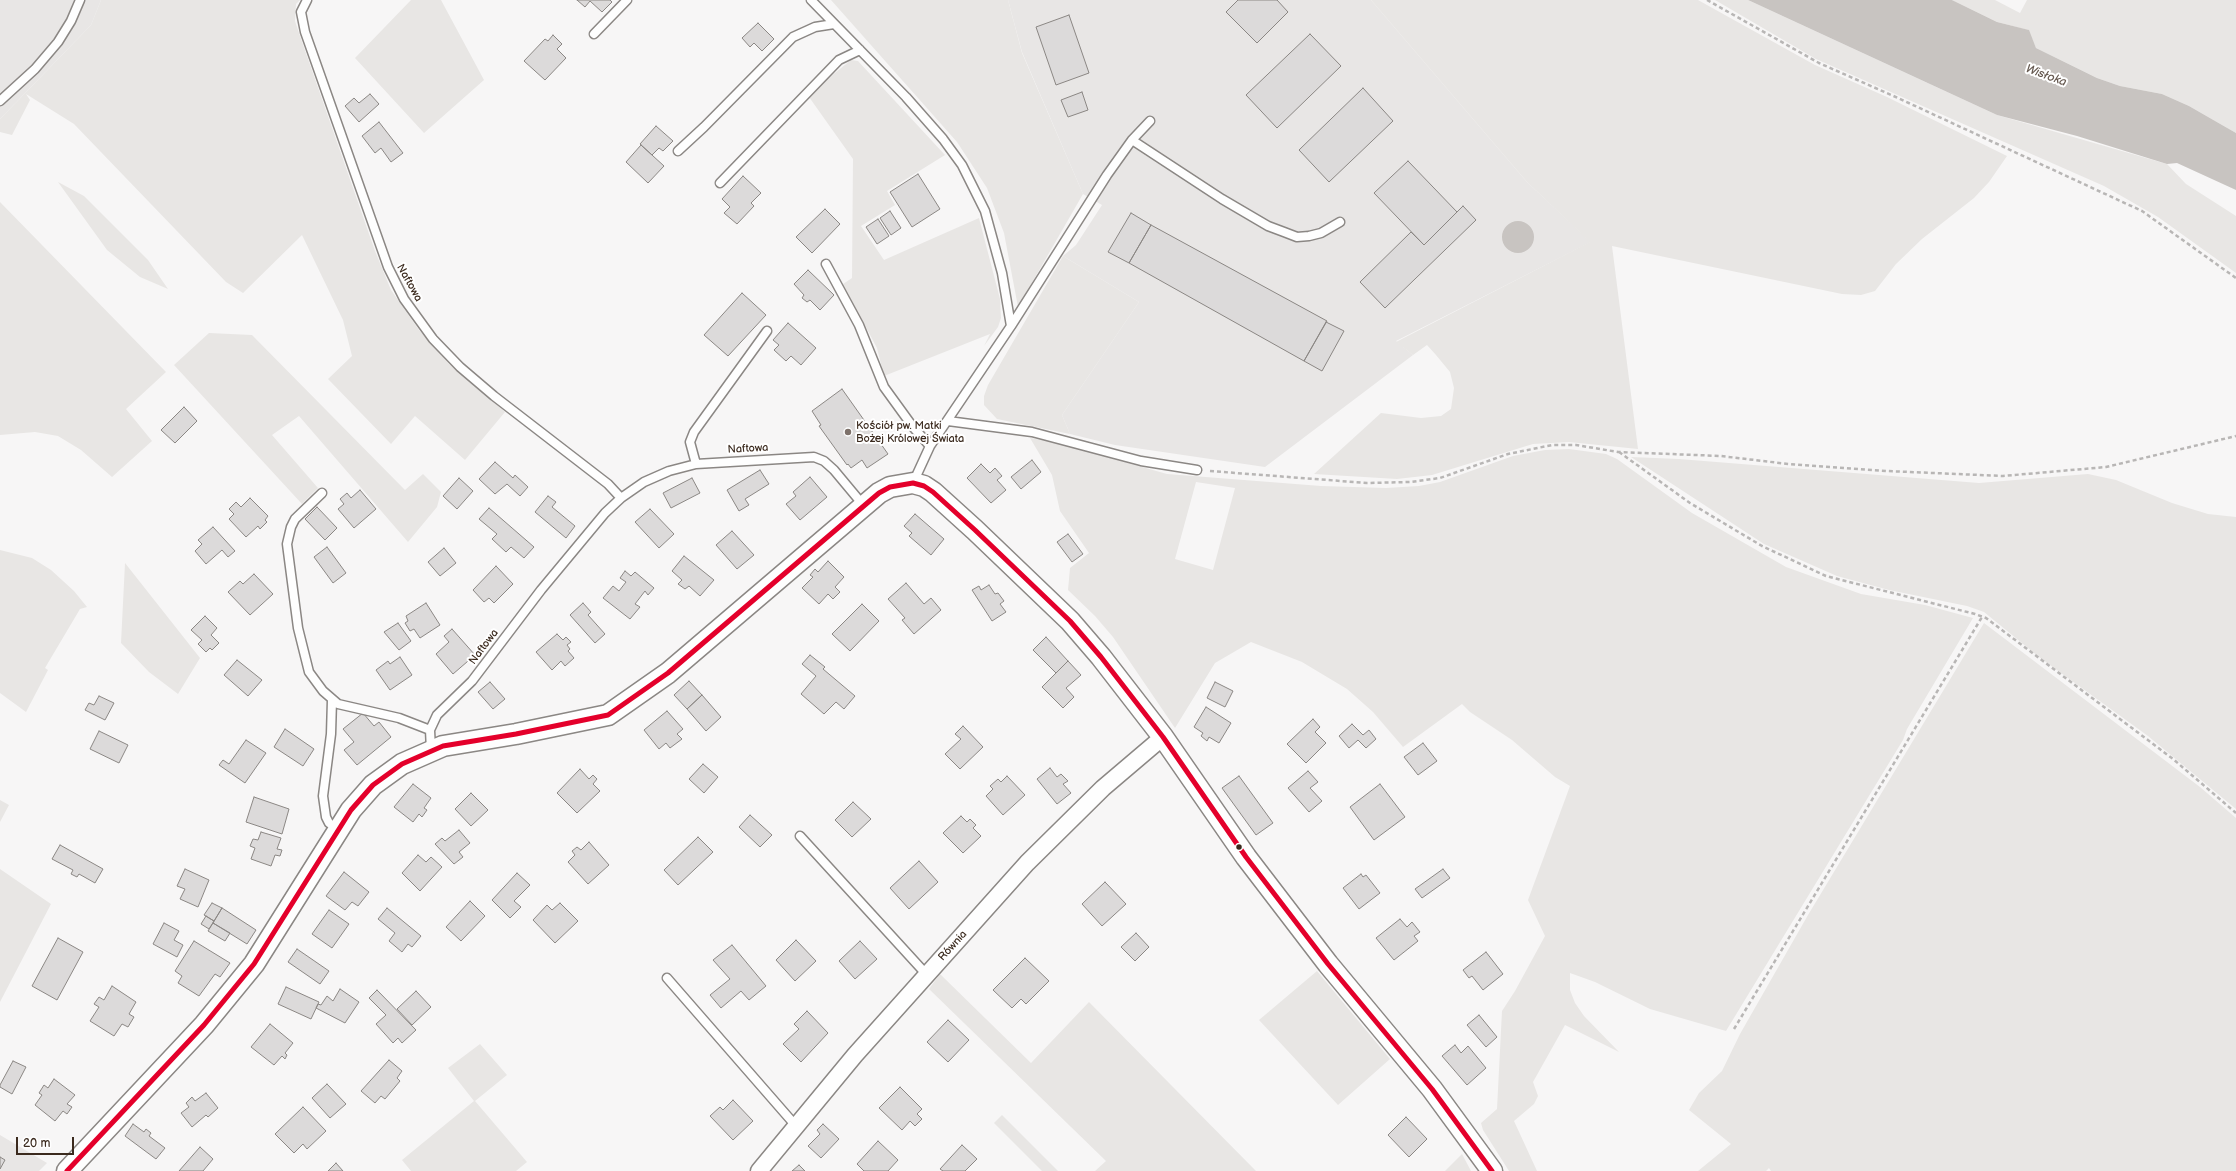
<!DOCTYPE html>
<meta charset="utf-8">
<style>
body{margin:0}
#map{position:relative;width:2236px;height:1171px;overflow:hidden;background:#f7f6f6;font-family:"Balsamiq Sans",sans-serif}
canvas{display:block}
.scale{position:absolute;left:16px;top:1137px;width:58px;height:18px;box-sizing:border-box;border:2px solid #3b2a1e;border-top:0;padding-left:5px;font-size:12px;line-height:14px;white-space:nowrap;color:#3b2a1e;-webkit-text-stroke:3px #fff;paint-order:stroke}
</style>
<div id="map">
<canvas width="2236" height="1171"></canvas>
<div class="scale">20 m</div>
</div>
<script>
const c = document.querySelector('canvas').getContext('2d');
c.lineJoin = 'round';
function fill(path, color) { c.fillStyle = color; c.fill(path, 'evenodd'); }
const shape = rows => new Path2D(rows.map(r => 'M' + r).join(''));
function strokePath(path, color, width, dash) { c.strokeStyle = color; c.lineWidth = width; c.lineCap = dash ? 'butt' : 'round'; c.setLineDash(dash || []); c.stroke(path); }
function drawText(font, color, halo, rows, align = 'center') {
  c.font = font + ' "Balsamiq Sans",sans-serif'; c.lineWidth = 4; c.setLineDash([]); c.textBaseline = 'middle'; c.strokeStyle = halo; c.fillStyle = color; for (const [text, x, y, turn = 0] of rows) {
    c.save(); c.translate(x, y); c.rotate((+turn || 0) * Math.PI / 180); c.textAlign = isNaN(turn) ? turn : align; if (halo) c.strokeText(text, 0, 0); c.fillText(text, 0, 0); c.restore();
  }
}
fill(shape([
 [0,0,101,0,91,25,0,119],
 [1008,0,1371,0,1527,182,1591,242,1396,341,1413,355,1265,467,1115,445,1070,434,1062,415,1139,302,1063,256,1076,245,1102,205,1083,194,1022,52],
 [0,1135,47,1163,39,1171,0,1171]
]), '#e8e6e5');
fill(shape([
 [101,0,300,0,296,4,295,21,300,36,375,251,391,290,419,330,449,364,505,412,465,460,415,416,391,444,328,379,352,356,343,320,302,235,243,293,226,282,74,124,26,94,30,100,12,135,0,132,0,119,91,25],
 [411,0,441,0,484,80,424,133,355,58],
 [831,0,1008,0,1022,53,1083,194,1018,307,1004,233,987,188,957,142],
 [1371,0,1698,0,1815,65,1887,97,2007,156,1989,182,1974,198,1922,239,1896,264,1875,291,1861,295,1842,294,1612,246,1638,449,1569,442,1533,444,1432,475,1397,479,1314,474,1381,413,1421,418,1441,416,1451,409,1454,388,1450,372,1436,355,1427,345,1413,355,1396,342,1590,242,1527,182],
 [1715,0,1748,0,1997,115,2167,164,2186,184,2236,216,2236,273,2158,217,2104,186,1816,59],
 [1952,0,1995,0,2020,13,2027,0,2236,0,2236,133,2189,106,2162,94,2120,86,2097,78,2036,48,2028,30,1997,22],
 [851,60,858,61,945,155,887,191,895,205,861,226,884,260,979,218,1000,299,1001,318,998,327,984,346,990,334,884,376,877,348,843,284,852,278,853,159,809,97,820,85],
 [58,182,84,196,148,260,168,289,140,277,107,250],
 [0,202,166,372,126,409,152,441,112,477,81,450,58,436,35,432,0,435],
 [1063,256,1139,302,1062,415,1070,434,997,419,984,405,984,396,988,385],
 [209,333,252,335,405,490,423,474,441,492,437,507,408,542,299,416,272,435,318,488,302,504,174,365],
 [1030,438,1054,442,1167,474,1321,486,1386,488,1419,486,1440,482,1513,456,1545,450,1569,449,1606,454,1617,459,1692,513,1786,567,1861,594,1925,605,1973,618,1907,729,1903,740,1726,1031,1650,1009,1595,982,1570,973,1570,990,1575,1003,1584,1016,1619,1052,1565,1025,1533,1082,1538,1096,1534,1104,1514,1121,1537,1171,1509,1171,1483,1130,1481,1123,1497,1109,1502,1011,1515,991,1545,936,1528,900,1570,786,1555,777,1512,740,1470,712,1462,704,1403,747,1373,712,1347,689,1302,662,1251,642,1215,663,1175,728,1113,637,1095,616,1068,590,1070,568,1089,553,1060,511,1052,475],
 [1196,482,1235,488,1213,570,1175,559],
 [1631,457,1679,459,1979,483,2088,474,2116,480,2172,503,2208,514,2236,517,2236,809,2148,736,2039,657,1984,612,1967,606,1889,590,1837,576,1764,544],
 [0,550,32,558,51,570,74,591,87,607,80,609,45,668,48,670,26,712,0,693],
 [125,563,200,658,178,694,149,672,121,643],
 [1984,623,2200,787,2236,818,2236,1171,1771,1171,1769,1168,1766,1171,1698,1171,1731,1144,1689,1110,1699,1093,1722,1071,1740,1034,1808,915],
 [0,800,9,805,0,822],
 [0,869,51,904,0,1002],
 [1317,971,1390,1059,1338,1105,1259,1020],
 [940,974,1031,1063,1089,1002,1256,1171,1095,1171,1106,1161,929,989],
 [480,1044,507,1075,475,1101,527,1162,516,1171,411,1171,402,1160,474,1101,448,1068],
 [1002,1115,1058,1171,1042,1171,994,1123],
 [1462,1154,1471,1171,1445,1171]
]), '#e8e6e4');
fill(shape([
 [1748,0,1952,0,1997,22,2029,30,2036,48,2097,78,2120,86,2162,94,2189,106,2236,133,2236,190,2177,163,2167,164,2077,136,1997,115],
 '1502 237a16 16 0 1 1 32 0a16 16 0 1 1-32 0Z'
]), '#c8c4c1');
const building = shape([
 [577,0,610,0,612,2,602,12,590,1,585,7,577,0],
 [1238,0,1277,0,1288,12,1257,43,1226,12,1238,0],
 [1069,15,1089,73,1056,85,1036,27,1069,15],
 [758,23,774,39,762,51,754,43,750,47,742,38,758,23],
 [1310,34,1341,66,1277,128,1246,95,1310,34],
 [553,35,562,44,557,49,566,58,545,80,524,61,545,39,548,41,553,35],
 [1363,88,1393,121,1329,182,1299,150,1363,88],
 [1082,92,1088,110,1068,117,1061,100,1082,92],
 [370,94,379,104,359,122,345,106,354,98,359,103,370,94],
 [379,122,403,153,391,162,381,148,375,153,362,136,379,122],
 [656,126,673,141,663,151,659,148,652,155,640,144,656,126],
 [641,145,664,166,648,183,626,162,641,145],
 [1408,161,1457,212,1424,245,1374,193,1408,161],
 [918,174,940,209,912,227,890,192,918,174],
 [743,176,761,193,751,203,754,206,737,224,724,213,730,207,722,199,743,176],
 [1463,206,1476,220,1385,308,1360,282,1411,232,1424,245,1463,206],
 [825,209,840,224,812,253,796,237,825,209],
 [890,211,901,228,891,235,880,218,890,211],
 [1131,213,1151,225,1129,263,1108,252,1131,213],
 [878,219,889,236,877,244,866,227,878,219],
 [1151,225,1327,321,1304,361,1129,263,1151,225],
 [808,270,834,295,820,310,810,300,807,302,802,298,804,295,794,284,808,270],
 [742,293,766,315,728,356,704,335,742,293],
 [1326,322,1344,331,1322,371,1304,361,1326,322],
 [788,323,816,348,801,365,791,356,786,361,774,350,779,345,773,340,788,323],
 [842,389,888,454,867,468,862,460,851,468,848,464,847,465,819,426,821,425,812,411,842,389],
 [184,407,197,421,175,443,161,430,184,407],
 [1032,460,1041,472,1021,489,1011,477,1032,460],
 [495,462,513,478,515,475,528,487,520,496,507,484,495,494,479,479,495,462],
 [981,464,990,473,995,468,1002,476,997,480,1006,490,991,503,967,478,981,464],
 [760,470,769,484,745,499,749,505,739,511,727,490,760,470],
 [810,477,827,497,800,520,786,504,796,496,793,492,810,477],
 [459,478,473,491,457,509,443,496,459,478],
 [692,478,700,493,671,508,663,493,692,478],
 [360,490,376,509,354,528,338,509,344,504,340,499,347,493,351,498,360,490],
 [548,496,556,502,552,507,575,526,566,538,535,512,548,496],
 [250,498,268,516,265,520,267,522,260,529,258,526,246,537,229,519,234,514,229,509,236,502,241,507,250,498],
 [317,507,337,528,325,540,305,519,317,507],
 [489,508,534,547,524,558,511,547,506,552,492,539,497,534,479,519,489,508],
 [650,509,674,534,659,548,635,522,650,509],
 [915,514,944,539,931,555,909,536,912,533,904,526,915,514],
 [213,527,235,551,228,557,222,550,206,564,195,551,202,544,198,540,213,527],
 [732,531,754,555,737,569,716,545,732,531],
 [1068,534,1083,554,1072,562,1057,542,1068,534],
 [327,547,346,573,333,583,314,557,327,547],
 [444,548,456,563,440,576,428,562,444,548],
 [684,556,714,580,700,596,689,586,685,589,678,584,682,580,672,571,684,556],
 [828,561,844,577,835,587,840,592,833,599,828,594,819,604,802,588,813,577,810,575,815,569,818,572,828,561],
 [496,566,513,584,494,603,489,598,484,602,473,590,496,566],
 [625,571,631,576,635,572,654,588,648,595,645,591,635,604,640,607,630,619,603,598,613,586,619,591,626,582,620,578,625,571],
 [254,574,273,594,250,615,228,592,240,581,243,584,254,574],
 [906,583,924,604,931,598,941,610,914,634,902,620,905,618,888,599,906,583],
 [989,585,995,594,998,593,1004,601,1000,604,1006,612,992,621,972,590,979,586,981,590,989,585],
 [426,603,440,625,420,638,414,629,410,631,405,623,408,621,406,616,426,603],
 [583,603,591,612,588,615,605,634,595,643,570,615,583,603],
 [862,604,879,621,850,651,832,634,862,604],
 [205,616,217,628,211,635,219,643,212,650,210,648,206,652,198,644,202,640,191,630,205,616],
 [398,623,411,641,399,650,384,632,398,623],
 [452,629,475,655,453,674,436,654,449,642,444,636,452,629],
 [557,634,563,640,566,637,571,642,567,645,570,649,568,651,574,658,565,666,561,661,552,670,536,652,557,634],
 [1046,637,1068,661,1056,673,1033,650,1046,637],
 [810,655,825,667,823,669,855,696,844,709,836,702,824,714,801,694,816,676,802,664,810,655],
 [400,657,412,675,390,690,376,670,388,661,390,664,400,657],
 [237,660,262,680,248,696,224,675,237,660],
 [1068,661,1081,675,1066,688,1074,697,1063,708,1042,687,1068,661],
 [689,681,702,695,687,709,674,695,689,681],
 [490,682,505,699,493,709,478,692,490,682],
 [1215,682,1233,691,1225,707,1207,698,1215,682],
 [702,695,721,717,706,731,687,709,702,695],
 [99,696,114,703,105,720,85,710,89,703,94,705,99,696],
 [1206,707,1231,723,1219,743,1209,737,1207,741,1201,736,1203,733,1194,727,1206,707],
 [667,711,683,729,677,734,682,739,670,748,666,743,659,749,644,730,667,711],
 [363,713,374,726,379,722,391,737,357,765,344,750,354,742,343,729,363,713],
 [1313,719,1320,727,1315,732,1326,743,1306,763,1287,744,1313,719],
 [1352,724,1363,735,1369,730,1376,739,1366,748,1358,740,1349,748,1339,736,1352,724],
 [963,726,983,747,960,769,945,754,961,739,955,734,963,726],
 [285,729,314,749,303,766,274,747,285,729],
 [99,731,128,745,119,763,90,749,99,731],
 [246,740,266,753,245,783,219,765,223,760,229,764,246,740],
 [1423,743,1437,761,1418,775,1404,757,1423,743],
 [703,764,718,777,704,793,689,779,703,764],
 [1050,768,1057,777,1061,774,1068,781,1063,784,1071,793,1057,804,1037,779,1050,768],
 [580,769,589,779,593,775,597,779,593,784,600,791,577,813,557,793,580,769],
 [1308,771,1318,782,1310,788,1322,801,1309,812,1288,788,1308,771],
 [1007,776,1025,795,1003,815,986,796,993,789,990,786,998,779,1001,782,1007,776],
 [1239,776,1273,823,1256,835,1222,788,1239,776],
 [413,784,431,798,424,808,427,810,422,817,419,814,413,822,394,807,413,784],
 [1380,784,1405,817,1374,840,1350,807,1380,784],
 [471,793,488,810,471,826,455,809,471,793],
 [254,797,289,809,282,834,246,822,254,797],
 [853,802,871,819,852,837,835,820,853,802],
 [750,815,772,835,760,847,739,827,750,815],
 [961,816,967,822,970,819,976,825,973,828,981,836,963,853,943,833,961,816],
 [459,830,470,843,459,852,463,857,454,864,435,844,442,838,445,841,459,830],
 [261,832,281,838,277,849,282,850,280,856,275,855,271,866,251,859,255,848,250,846,253,839,258,840,261,832],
 [698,837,713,852,678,885,664,870,698,837],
 [589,842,609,865,588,884,568,862,575,855,572,851,577,847,581,850,589,842],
 [60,845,103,869,95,883,79,874,77,877,71,874,73,870,52,859,60,845],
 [418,855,426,862,431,857,442,867,420,891,402,873,418,855],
 [919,861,938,882,909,909,890,888,919,861],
 [185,869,209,880,198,907,180,899,185,889,177,886,185,869],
 [1443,869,1450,878,1422,898,1415,889,1443,869],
 [344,872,369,892,358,906,352,902,345,910,326,896,344,872],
 [517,873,530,885,514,901,521,907,510,918,492,900,517,873],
 [1361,874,1363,877,1366,875,1380,893,1359,909,1343,888,1361,874],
 [1105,882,1126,904,1102,926,1082,904,1105,882],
 [470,901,485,916,461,941,446,927,470,901],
 [212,903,222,908,214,921,204,915,212,903],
 [560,903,578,921,555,943,533,920,547,905,552,910,560,903],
 [222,908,256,930,247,944,213,923,222,908],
 [387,908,421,936,412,947,408,944,402,952,389,941,395,933,378,919,387,908],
 [329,910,349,924,332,948,312,934,329,910],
 [206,916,214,921,209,929,201,924,206,916],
 [1400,919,1407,927,1412,922,1420,932,1414,936,1418,941,1394,960,1376,938,1400,919],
 [164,923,179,931,174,940,183,945,177,957,153,944,164,923],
 [213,923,230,933,225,941,208,931,213,923],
 [1136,933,1149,947,1135,961,1121,947,1136,933],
 [58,938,83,952,57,1000,32,986,58,938],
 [796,940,816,961,795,981,776,960,796,940],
 [194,941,230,963,220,977,215,974,199,996,178,983,182,976,175,971,194,941],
 [860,941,877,959,855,979,839,961,860,941],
 [732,945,766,986,749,1000,741,991,721,1008,710,995,730,979,713,960,732,945],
 [297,949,329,971,320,984,288,962,297,949],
 [1486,952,1503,974,1483,990,1472,976,1469,978,1463,970,1486,952],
 [1025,958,1049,981,1026,1004,1021,999,1012,1008,993,990,1025,958],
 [112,986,136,1002,129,1014,134,1017,128,1027,122,1024,114,1036,90,1021,99,1007,94,1004,99,997,104,1000,112,986],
 [286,987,319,1002,311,1019,278,1004,286,987],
 [340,989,359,1002,345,1023,316,1008,318,1004,321,1005,327,996,333,1001,340,989],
 [377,990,416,1030,402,1043,398,1038,393,1043,376,1024,386,1015,369,998,377,990],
 [416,991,431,1007,412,1025,397,1009,416,991],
 [807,1011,828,1033,801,1062,783,1044,799,1029,794,1024,807,1011],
 [1479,1015,1497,1037,1486,1047,1467,1025,1479,1015],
 [948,1020,969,1040,948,1062,927,1042,948,1020],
 [270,1024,293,1043,285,1053,287,1055,285,1059,282,1056,274,1065,251,1047,270,1024],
 [1455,1045,1461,1053,1468,1046,1486,1068,1467,1085,1442,1056,1455,1045],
 [389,1060,402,1071,397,1078,400,1081,385,1099,381,1096,375,1103,361,1091,389,1060],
 [13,1061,26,1067,12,1094,0,1087,0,1085,13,1061],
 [54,1079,75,1095,67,1104,72,1107,67,1114,63,1111,55,1121,35,1105,42,1095,39,1093,44,1085,48,1088,54,1079],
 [327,1084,346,1104,330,1118,312,1098,327,1084],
 [900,1087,922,1109,917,1114,922,1119,915,1126,910,1121,902,1130,879,1108,900,1087],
 [206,1093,218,1108,208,1117,206,1115,192,1127,181,1113,189,1107,186,1103,192,1097,195,1101,206,1093],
 [733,1100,753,1121,733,1140,710,1116,720,1107,723,1110,733,1100],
 [303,1107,326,1131,307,1149,303,1144,294,1153,275,1134,303,1107],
 [1406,1117,1427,1139,1409,1157,1388,1135,1406,1117],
 [133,1124,144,1132,146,1129,151,1133,149,1136,165,1148,156,1159,125,1136,133,1124],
 [823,1124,839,1139,821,1158,808,1146,820,1134,817,1130,823,1124],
 [878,1141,898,1160,888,1171,864,1171,857,1164,878,1141],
 [962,1145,977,1159,965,1171,943,1171,940,1169,962,1145],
 [200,1147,213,1159,203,1171,179,1171,200,1147],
 [0,1157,5,1160,0,1169,0,1157],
 [336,1163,343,1171,328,1171,336,1163],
 [799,1165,805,1171,792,1171,799,1165]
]);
fill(building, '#dcdada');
strokePath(building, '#8b8784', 1);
const service = shape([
 [307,0,301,12,305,32,388,267,404,299,433,339,460,367,494,396,608,484,621,498],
 [811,0,906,97,943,139,962,165,985,211,1002,273,1011,326,930,446,913,483],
 [594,34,627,0],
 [0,101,35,69,58,42,71,21,80,0],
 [1132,140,1222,199,1268,226,1284,232,1297,237,1309,236,1321,233,1340,222],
 [678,151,704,127,793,37,815,27,834,24],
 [720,183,839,60,860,50],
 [826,264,859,325,884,387,913,427,930,446],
 [1011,326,1107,175,1132,140,1150,121],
 [948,421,1032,432,1141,461,1197,470],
 [696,464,690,442,694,432,767,331],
 [322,493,295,519,291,527,287,544,298,628,309,672,323,691,338,704,399,718,430,730],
 [332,700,331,734,323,796,326,817,329,823,338,829],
 [431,750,430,730,437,715,472,681,541,590,605,513,621,498,644,482,669,471,696,464,814,457,824,461,834,470,864,506],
 [800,836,927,975],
 [667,978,796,1126]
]);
const minor = shape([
 [759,1171,855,1055,1027,863,1103,788,1163,737]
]);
const tertiary = shape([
 [67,1171,204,1025,254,964,351,810,373,785,402,764,443,746,516,734,608,715,668,673,879,493,890,487,913,483,924,486,933,492,975,530,1070,621,1101,657,1163,737,1246,857,1328,964,1432,1089,1492,1171]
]);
strokePath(service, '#8b8784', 11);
strokePath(minor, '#8b8784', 19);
strokePath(tertiary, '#8b8784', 23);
strokePath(shape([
 [1707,0,1819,63,1898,98,2142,211,2236,278],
 [1619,452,1690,503,1762,546,1826,576,1975,614,1986,618,2173,759,2236,813],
 [1210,471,1367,483,1410,482,1440,478,1508,454,1552,445,1576,445,1618,452,1721,456,1788,464,1887,471,2003,476,2106,467,2236,436],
 [1734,1029,1982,617]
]), '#b8b6b5', 2.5, [4, 3]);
strokePath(service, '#fefefe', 8);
strokePath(minor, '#fefefe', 16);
strokePath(tertiary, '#fefefe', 20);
strokePath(shape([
 [67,1171,204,1025,254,964,351,810,373,785,402,764,443,746,516,734,608,715,668,673,879,493,890,487,913,483,924,486,933,492,975,530,1070,621,1101,657,1163,737,1246,857,1328,964,1432,1089,1492,1171]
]), '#e4002b', 5);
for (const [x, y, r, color] of [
 [848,432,4,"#7d716a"],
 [1239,847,3.5,"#3b2a1e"]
]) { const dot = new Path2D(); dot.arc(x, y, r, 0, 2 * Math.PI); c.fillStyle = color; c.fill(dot); strokePath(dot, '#fff', 1.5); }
drawText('11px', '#3b2a1e', '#fff', [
 ["Naftowa",409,283,61],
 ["Naftowa",748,449,-3],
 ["Naftowa",484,647,-53],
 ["Równia",953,946,-48]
]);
drawText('11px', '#3b2a1e', '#fff', [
 ["Kościół pw. Matki",856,426],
 ["Bożej Królowej Świata",856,439]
], 'left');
drawText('italic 12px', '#65584f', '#fff', [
 ["Wisłoka",2046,76,20]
]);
</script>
